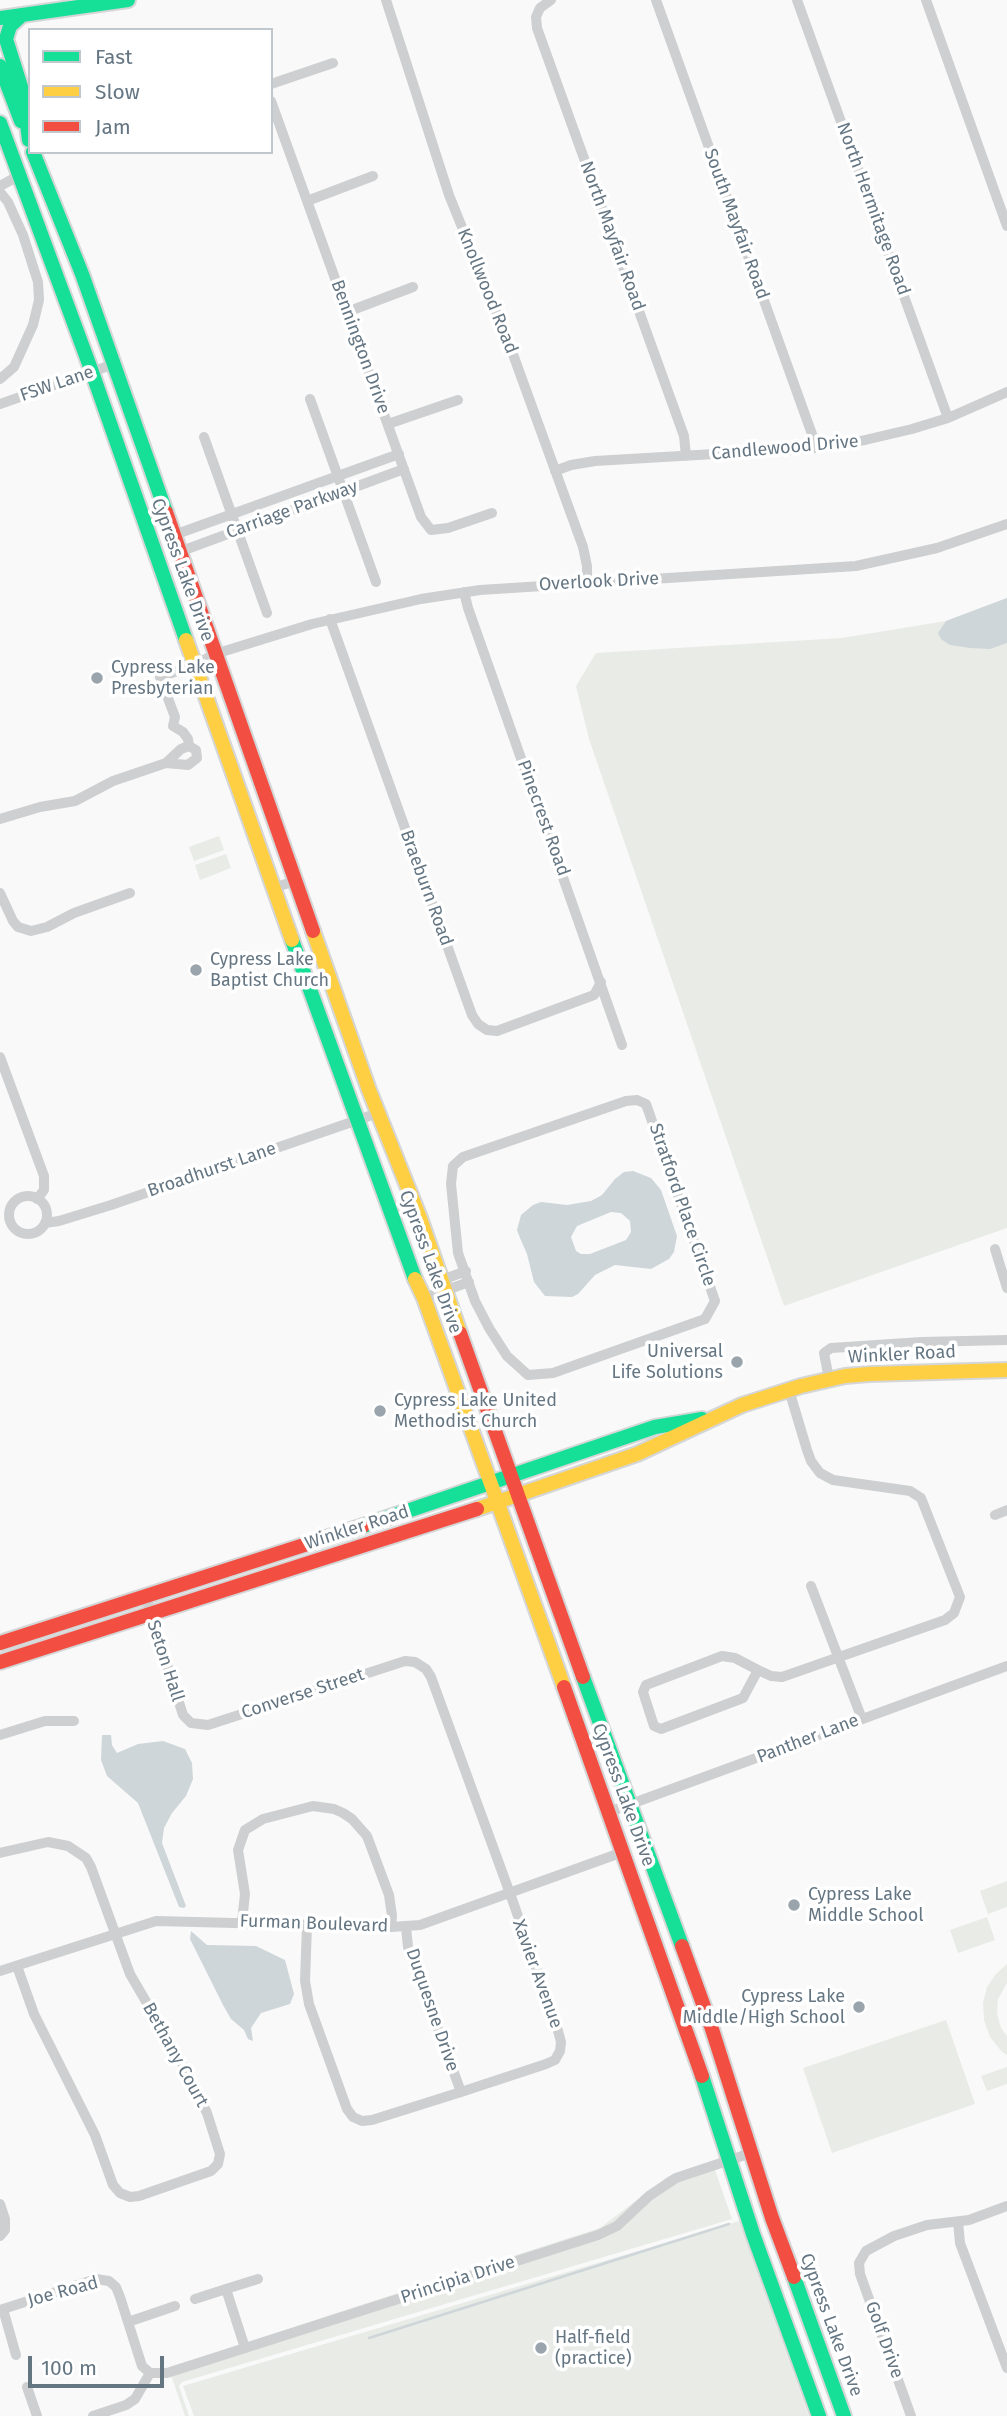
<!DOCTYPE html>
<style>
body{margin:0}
#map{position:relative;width:1007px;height:2416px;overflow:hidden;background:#f9f9f9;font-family:"Fira Sans",sans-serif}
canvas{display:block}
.legend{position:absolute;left:28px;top:28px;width:245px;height:126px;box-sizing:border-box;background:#fff;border:2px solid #c1c8cd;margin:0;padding:9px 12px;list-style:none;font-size:21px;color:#657683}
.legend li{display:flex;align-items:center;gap:14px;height:35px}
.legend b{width:35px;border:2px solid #c1c8cd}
.scale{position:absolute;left:28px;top:2356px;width:136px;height:32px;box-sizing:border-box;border:4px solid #657683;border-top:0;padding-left:9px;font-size:21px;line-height:24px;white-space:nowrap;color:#657683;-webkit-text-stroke:5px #fff;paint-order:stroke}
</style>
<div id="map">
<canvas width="1007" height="2416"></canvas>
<ul class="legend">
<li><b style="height:9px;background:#16e098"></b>Fast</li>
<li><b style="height:9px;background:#ffcf43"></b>Slow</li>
<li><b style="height:9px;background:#f24e42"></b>Jam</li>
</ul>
<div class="scale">100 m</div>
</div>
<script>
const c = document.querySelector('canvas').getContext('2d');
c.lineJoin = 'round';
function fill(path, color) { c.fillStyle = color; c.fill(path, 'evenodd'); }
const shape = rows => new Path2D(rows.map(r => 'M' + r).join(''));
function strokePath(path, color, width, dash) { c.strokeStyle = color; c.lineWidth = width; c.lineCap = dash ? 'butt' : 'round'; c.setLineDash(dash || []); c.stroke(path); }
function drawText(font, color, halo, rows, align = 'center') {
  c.font = font + ' "Fira Sans",sans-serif'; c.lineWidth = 7; c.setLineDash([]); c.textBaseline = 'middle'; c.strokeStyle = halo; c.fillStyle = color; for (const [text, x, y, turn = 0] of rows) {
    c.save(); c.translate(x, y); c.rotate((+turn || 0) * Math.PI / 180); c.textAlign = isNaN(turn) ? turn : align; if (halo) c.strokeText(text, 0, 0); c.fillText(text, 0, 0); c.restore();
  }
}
fill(shape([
 [1007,598,1007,1228,784,1306,589,739,576,686,596,653,842,638,946,621],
 [219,836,224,850,194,861,189,847],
 [226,854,231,868,200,880,195,865],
 [1007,1881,1007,1907,988,1914,980,1891],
 [987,1917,995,1940,958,1953,950,1930],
 [1007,1964,1007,1983,998,1999,997,2014,1001,2028,1007,2036,1007,2055,1002,2052,990,2037,984,2020,983,2003,987,1987,996,1974],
 [946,2020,975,2104,832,2153,803,2068],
 [1007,2067,1007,2084,987,2091,981,2076],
 [712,2161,732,2219,182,2382,179,2386,189,2416,185,2416,169,2369,333,2314,600,2228,667,2177],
 [739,2221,809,2416,194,2416,183,2386]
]), '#e8ebe6');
fill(shape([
 [1007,598,1007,643,990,649,970,648,950,645,941,639,938,633,946,621],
 [633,1171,651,1178,661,1190,677,1236,674,1252,669,1259,651,1269,615,1265,595,1275,578,1294,572,1297,545,1296,534,1282,527,1254,520,1238,517,1230,521,1215,533,1205,541,1202,567,1205,591,1201,602,1195,615,1179,624,1172],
 [611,1212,621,1213,630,1221,631,1232,626,1240,590,1254,581,1254,576,1251,571,1237,577,1226],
 [102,1735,111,1735,112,1745,117,1753,138,1744,163,1741,185,1749,192,1763,193,1779,186,1796,172,1813,164,1828,162,1843,186,1906,184,1908,179,1907,138,1803,107,1776,101,1760],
 [191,1931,207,1945,256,1946,285,1960,294,1994,290,2004,261,2013,251,2028,253,2041,248,2039,244,2030,231,2019,223,2005,190,1939]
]), '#ced6d9');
strokePath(shape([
 [369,2338,729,2224]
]), '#ced6d9', 2.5);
const fast = shape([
 [22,15,10,26,6,39,23,93,29,140],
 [0,18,128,0],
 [0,66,21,121],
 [0,123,92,372,186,640],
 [33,152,82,274,166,512],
 [292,940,415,1279],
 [363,1526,655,1427,702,1419],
 [583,1677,682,1946],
 [702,2076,753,2234,819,2416],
 [794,2277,844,2416]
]);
const slow = shape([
 [186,640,292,940],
 [313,931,369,1090,420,1218,460,1333],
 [415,1279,424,1298,564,1687],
 [477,1509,637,1454,742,1405,801,1386,845,1376,869,1374,1007,1370]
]);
const jam = shape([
 [166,512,313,931],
 [460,1333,583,1677],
 [0,1643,363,1526],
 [0,1662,477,1509],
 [564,1687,702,2076],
 [682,1946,711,2026,772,2218,794,2277]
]);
strokePath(fast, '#d5d6d7', 18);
strokePath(slow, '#d5d6d7', 18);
strokePath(jam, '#d5d6d7', 18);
strokePath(shape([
 [386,0,449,195,510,346,583,547,587,566,587,582],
 [551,0,540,8,536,17,537,28,684,436,686,456],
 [656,0,817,448],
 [797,0,948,418],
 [926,0,1007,226],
 [271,84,333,63],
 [271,101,421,517,431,530,448,528,492,513],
 [0,186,20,175],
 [0,192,8,202,23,235,38,282,39,300,33,325,14,367,0,379],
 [307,201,373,176],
 [347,312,413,287],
 [310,399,376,582],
 [0,404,114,364],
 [388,424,458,400],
 [204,437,267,613],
 [555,471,571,465,595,461,817,448,848,444,912,429,948,418,1007,392],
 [174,535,399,454],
 [179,552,404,469],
 [464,592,468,608,622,1045],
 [330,619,472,1015,478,1024,487,1030,497,1031,594,995,601,982],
 [189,746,188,739,183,732,173,726,175,717,160,677,195,665,215,654,312,624,421,599,480,590,856,566,937,548,1007,524],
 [0,819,40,807,75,801,113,781,166,763,188,765,197,758,196,750,189,746,181,749,166,763],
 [273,888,295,881],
 [0,893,13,921,18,927,31,931,47,927,74,913,130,893],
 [0,1057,44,1176,44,1190,37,1199],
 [637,1100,646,1104,715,1301,705,1319,553,1373,528,1375,507,1356,489,1328,475,1301,458,1253,451,1184,453,1166,463,1157,626,1101,637,1100],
 '9 1215a19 19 0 1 1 38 0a19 19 0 1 1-38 0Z',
 [45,1223,59,1221,111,1205,378,1113],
 [995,1249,1007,1288],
 [442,1280,466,1271],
 [424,1298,469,1282],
 [829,1379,824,1353,831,1348,922,1342,1007,1340],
 [995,1515,1007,1510],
 [811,1586,862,1719],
 [145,1595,183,1715,191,1723,208,1725,405,1661,415,1662,426,1669,431,1677,512,1899,558,2031,561,2042,560,2051,555,2060,546,2064,461,2092,372,2120,362,2121,353,2117,347,2109,309,2004,305,1981,307,1925],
 [758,1670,743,1698,661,1729,654,1726,643,1692,646,1685,722,1656,735,1658,758,1670,771,1676,782,1677,945,1620,954,1613,960,1597,921,1498,910,1491,833,1480,820,1473,811,1461,807,1450,789,1390],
 [0,1735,45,1721,74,1721],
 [609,1812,1007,1666],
 [0,1853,48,1842,68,1846,86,1858,91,1867,130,1974,187,2072,207,2113,220,2154,218,2164,211,2171,139,2196,130,2197,120,2193,113,2185,95,2135,34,2014,17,1966],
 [242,1922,245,1894,238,1850,245,1830,263,1819,313,1806,334,1809,343,1813,352,1819,367,1836,389,1895,392,1916,391,1927],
 [406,1927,408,1947,461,2092],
 [0,1971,156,1921,391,1927,420,1925,623,1852],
 [0,2204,5,2219,5,2230,0,2236],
 [958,2222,960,2243,1007,2368],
 [226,2289,258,2279],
 [195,2299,226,2289,245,2348],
 [3,2309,16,2355],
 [0,2310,96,2279,109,2281,116,2287,120,2297,142,2366,150,2373],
 [128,2322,175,2306],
 [150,2373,167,2373,598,2235,617,2226,649,2196,676,2178,751,2153],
 [27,2387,37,2416],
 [93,2416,126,2405,135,2399,150,2373],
 [911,2416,860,2274,859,2263,866,2251,894,2236,927,2225,969,2220,1007,2206]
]), '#cecfd0', 10);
strokePath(fast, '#16e098', 14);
strokePath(slow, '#ffcf43', 14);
strokePath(jam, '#f24e42', 14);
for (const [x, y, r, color] of [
 [97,678,7,"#99a4ac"],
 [196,970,7,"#99a4ac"],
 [737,1362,7,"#99a4ac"],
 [380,1411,7,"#99a4ac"],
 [794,1905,7,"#99a4ac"],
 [859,2007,7,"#99a4ac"],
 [541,2348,7,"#99a4ac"]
]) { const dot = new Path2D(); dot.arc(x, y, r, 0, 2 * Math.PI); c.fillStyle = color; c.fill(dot); strokePath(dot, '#fff', 2.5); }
drawText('18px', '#657683', '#fff', [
 ["North Hermitage Road",873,209,70],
 ["South Mayfair Road",736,224,70],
 ["North Mayfair Road",612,236,70],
 ["Knollwood Road",487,291,68],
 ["Bennington Drive",360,347,70],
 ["FSW Lane",57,384,-19],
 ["Candlewood Drive",785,448,-5],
 ["Carriage Parkway",292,510,-20],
 ["Cypress Lake Drive",182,570,70],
 ["Overlook Drive",599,582,-3],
 ["Pinecrest Road",543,818,70],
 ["Braeburn Road",426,888,70],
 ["Broadhurst Lane",212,1170,-19],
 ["Stratford Place Circle",682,1205,71],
 ["Cypress Lake Drive",430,1262,70],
 ["Winkler Road",902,1355,-3],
 ["Winkler Road",357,1528,-18],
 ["Seton Hall",165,1661,72],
 ["Converse Street",303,1694,-18],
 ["Panther Lane",808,1739,-21],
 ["Cypress Lake Drive",623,1795,70],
 ["Furman Boulevard",314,1924,2],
 ["Xavier Avenue",537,1974,70],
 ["Duquesne Drive",432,2010,71],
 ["Bethany Court",175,2055,61],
 ["Principia Drive",458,2280,-18],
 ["Joe Road",63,2292,-15],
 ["Cypress Lake Drive",831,2325,70],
 ["Golf Drive",884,2340,70]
]);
drawText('18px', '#657683', '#fff', [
 ["Cypress Lake",111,668],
 ["Presbyterian",111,689],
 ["Cypress Lake",210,960],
 ["Baptist Church",210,981],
 ["Universal",723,1352,"right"],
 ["Life Solutions",723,1373,"right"],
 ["Cypress Lake United",394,1401],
 ["Methodist Church",394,1422],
 ["Cypress Lake",808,1895],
 ["Middle School",808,1916],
 ["Cypress Lake",845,1997,"right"],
 ["Middle/High School",845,2018,"right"],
 ["Half-field",555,2338],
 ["(practice)",555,2359]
], 'left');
</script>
